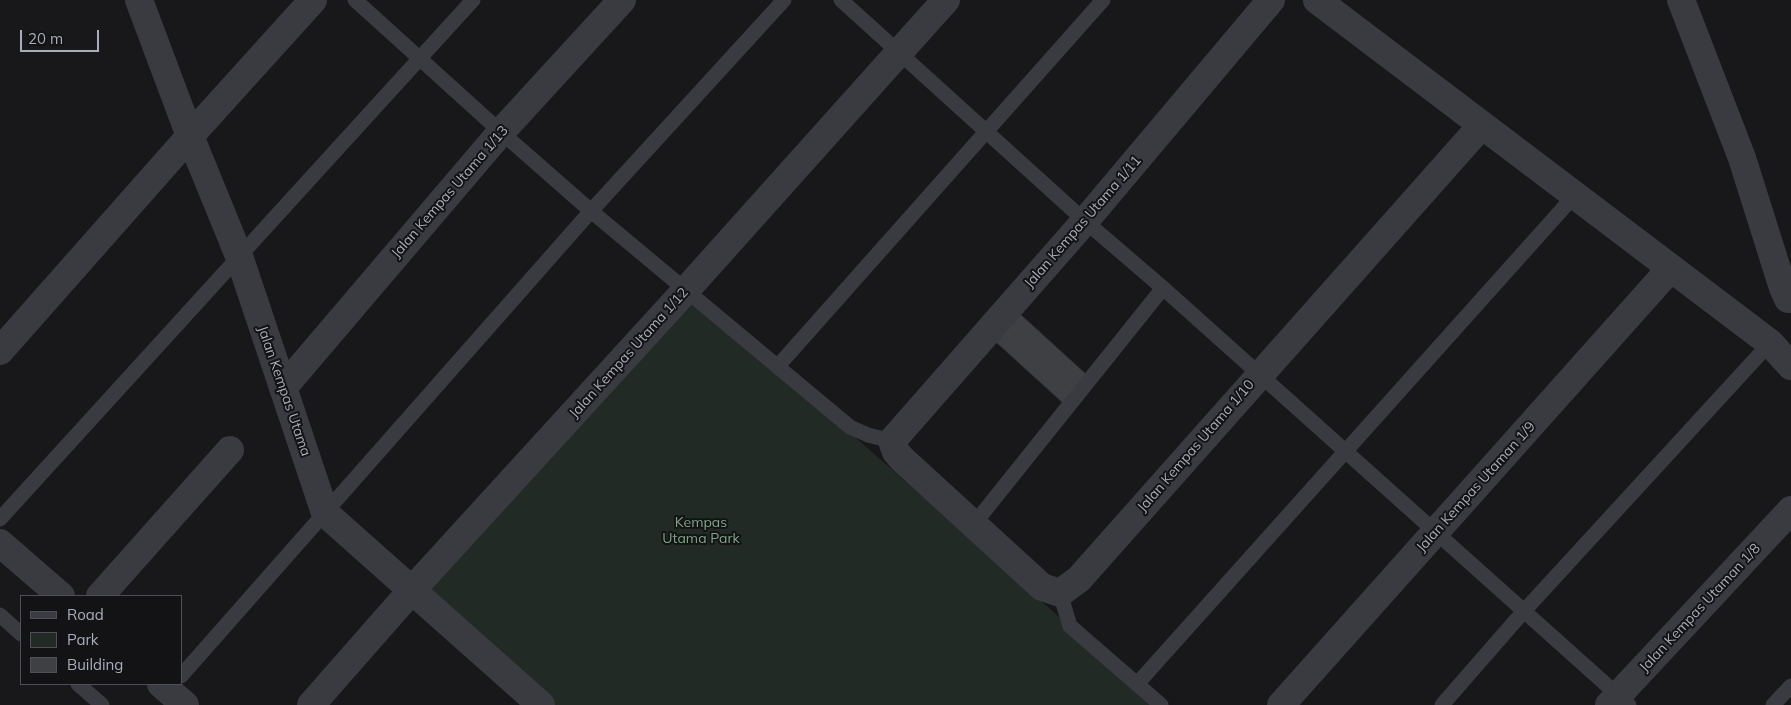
<!DOCTYPE html>
<style>
body{margin:0}
#map{position:relative;width:1791px;height:705px;overflow:hidden;background:#18181a;font-family:Mulish,sans-serif}
canvas{display:block}
.legend{position:absolute;left:20px;top:595px;width:162px;height:90px;box-sizing:border-box;background:#131315;border:1px solid #4f5057;margin:0;padding:6px 9px;list-style:none;font-size:15px;color:#a9acba}
.legend li{display:flex;align-items:center;gap:10px;height:25px}
.legend b{width:25px;border:1px solid #4f5057}
.scale{position:absolute;left:20px;top:30px;width:79px;height:22px;box-sizing:border-box;border:2px solid #a9acba;border-top:0;padding-left:6px;font-size:15px;line-height:18px;white-space:nowrap;color:#a9acba;-webkit-text-stroke:4px #131315;paint-order:stroke}
</style>
<div id="map">
<canvas width="1791" height="705"></canvas>
<ul class="legend">
<li><b style="height:6px;background:#3a3b41"></b>Road</li>
<li><b style="height:14px;background:#212a24"></b>Park</li>
<li><b style="height:14px;background:#3f4044"></b>Building</li>
</ul>
<div class="scale">20 m</div>
</div>
<script>
const c = document.querySelector('canvas').getContext('2d');
c.lineJoin = 'round';
function fill(path, color) { c.fillStyle = color; c.fill(path, 'evenodd'); }
const shape = rows => new Path2D(rows.map(r => 'M' + r).join(''));
function strokePath(path, color, width, dash) { c.strokeStyle = color; c.lineWidth = width; c.lineCap = dash ? 'butt' : 'round'; c.setLineDash(dash || []); c.stroke(path); }
function drawText(font, color, halo, rows, align = 'center') {
  c.font = font + ' Mulish,sans-serif'; c.lineWidth = 4; c.setLineDash([]); c.textBaseline = 'middle'; c.strokeStyle = halo; c.fillStyle = color; for (const [text, x, y, turn = 0] of rows) {
    c.save(); c.translate(x, y); c.rotate((+turn || 0) * Math.PI / 180); c.textAlign = isNaN(turn) ? turn : align; if (halo) c.strokeText(text, 0, 0); c.fillText(text, 0, 0); c.restore();
  }
}
fill(shape([
 [687,289,1159,705,541,705,412,590]
]), '#212a24');
const building = shape([
 [1020,314,1088,376,1063,403,996,342,1020,314]
]);
fill(building, '#3f4044');
strokePath(building, '#323236', 1);
strokePath(shape([
 [355,0,501,132,591,211,850,427,868,435,892,441],
 [841,0,1085,221,1163,288,1629,705],
 [778,366,1103,0],
 [0,519,473,0],
 [974,524,1163,288],
 [1060,593,1070,626,1161,705],
 [0,615,21,634],
 [181,676,591,211,784,0],
 [78,684,102,705],
 [1137,684,1575,195],
 [1442,705,1524,611,1770,343],
 [1773,705,1791,686]
]), '#3a3b41', 15);
strokePath(shape([
 [139,0,190,136,239,256,325,513,541,705],
 [1271,0,1085,221,892,441,896,452,902,459,1042,587,1060,593,1079,579,1482,125],
 [1317,0,1770,343,1791,366],
 [1681,0,1742,158,1783,288,1788,299],
 [0,351,190,136,313,0],
 [283,388,501,132,622,0],
 [0,543,61,596],
 [100,596,230,450],
 [161,684,185,705],
 [311,705,412,590,687,289,946,0],
 [1281,705,1671,268],
 [1609,705,1791,510]
]), '#3a3b41', 28);
drawText('14px', '#a9acba', '#131315', [
 ["Jalan Kempas Utama 1/13",450,192,-49],
 ["Jalan Kempas Utama 1/11",1083,222,-49],
 ["Jalan Kempas Utama 1/12",629,353,-48],
 ["Jalan Kempas Utama",284,391,71],
 ["Jalan Kempas Utama 1/10",1196,446,-49],
 ["Jalan Kempas Utaman 1/9",1476,487,-48],
 ["Jalan Kempas Utaman 1/8",1700,608,-47]
]);
drawText('14px', '#7fa687', '#131315', [
 ["Kempas",701,523],
 ["Utama Park",701,539]
]);
</script>
